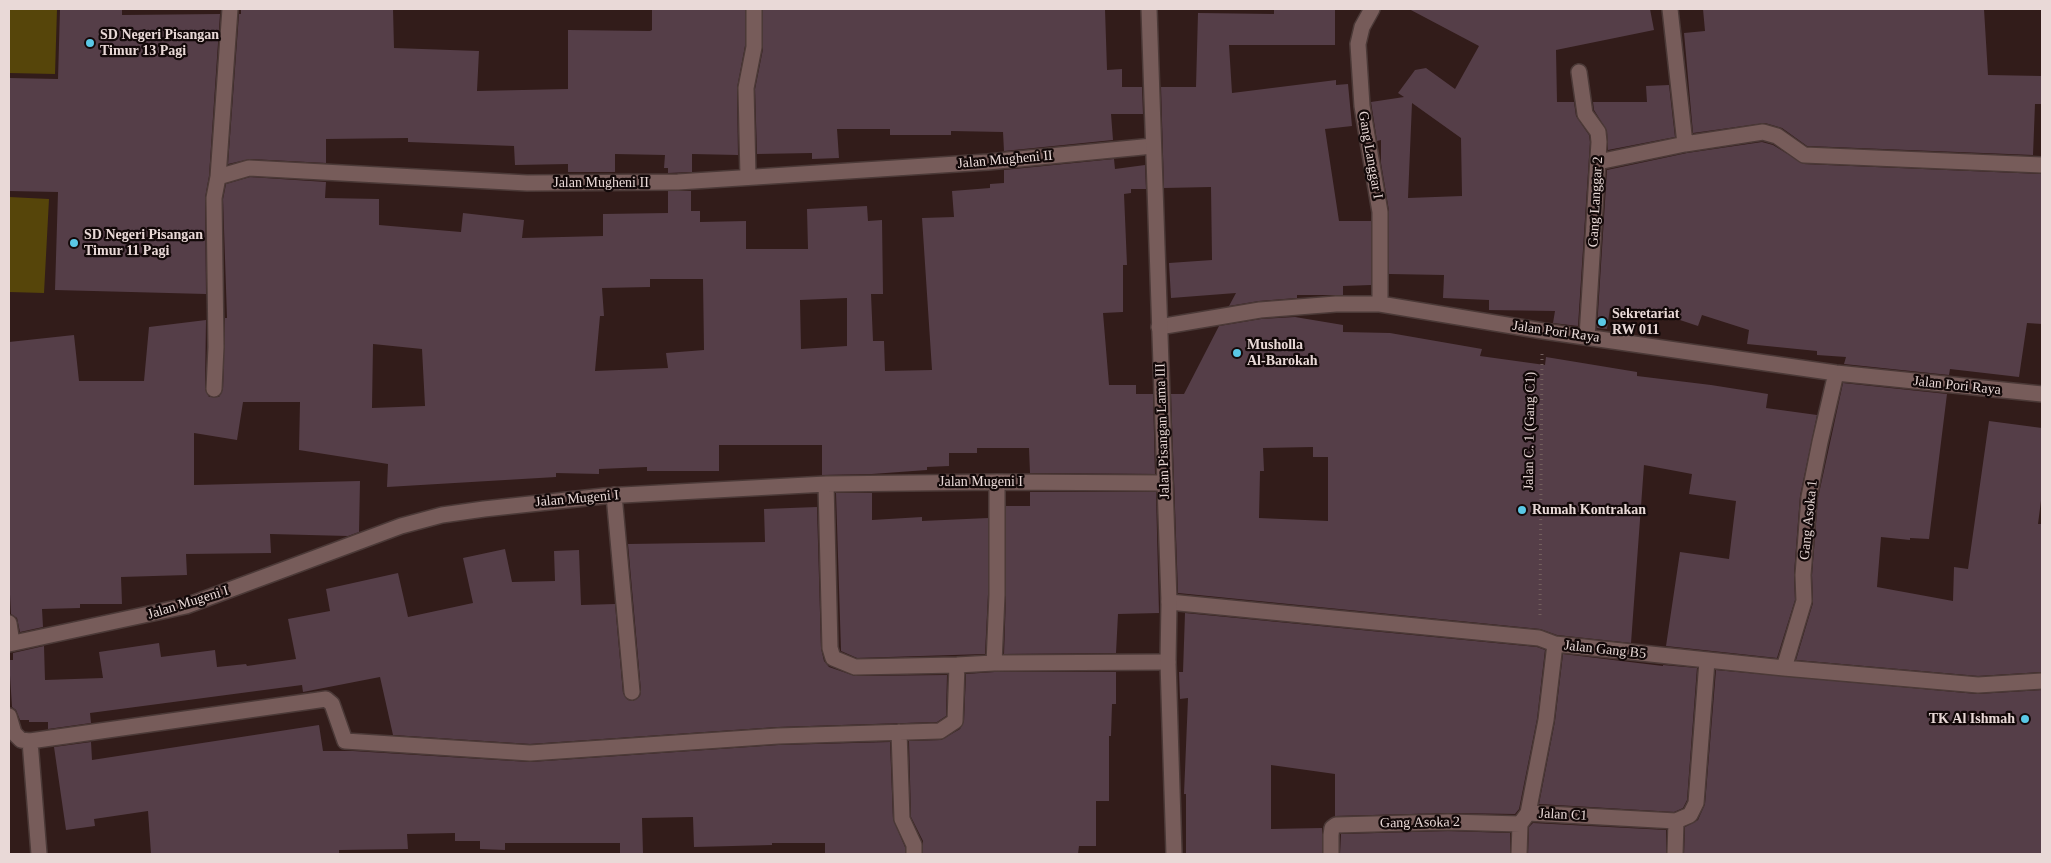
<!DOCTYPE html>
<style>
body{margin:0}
#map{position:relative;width:2051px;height:863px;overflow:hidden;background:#321c1a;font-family:"Times New Roman",serif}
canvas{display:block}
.frame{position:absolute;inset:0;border:10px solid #e9d9d7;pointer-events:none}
</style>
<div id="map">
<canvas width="2051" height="863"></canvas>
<div class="frame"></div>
</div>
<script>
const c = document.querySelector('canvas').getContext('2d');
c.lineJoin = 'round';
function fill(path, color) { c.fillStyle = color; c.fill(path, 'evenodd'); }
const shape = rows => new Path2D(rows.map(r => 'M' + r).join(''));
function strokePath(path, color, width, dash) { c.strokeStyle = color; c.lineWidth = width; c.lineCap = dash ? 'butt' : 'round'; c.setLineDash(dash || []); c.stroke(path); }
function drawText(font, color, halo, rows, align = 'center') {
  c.font = font + ' "Times New Roman",serif'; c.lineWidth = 4.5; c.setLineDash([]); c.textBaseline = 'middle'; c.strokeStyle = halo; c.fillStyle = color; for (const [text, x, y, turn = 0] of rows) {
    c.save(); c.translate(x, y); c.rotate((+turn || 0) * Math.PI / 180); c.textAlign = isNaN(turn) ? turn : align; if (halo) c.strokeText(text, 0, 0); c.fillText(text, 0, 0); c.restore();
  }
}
fill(shape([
 [9,9,57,9,55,74,9,73],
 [9,197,49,199,44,293,9,292]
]), '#56450a');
fill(shape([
 [60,9,122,9,122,15,220,14,209,176,205,198,206,294,55,290,58,192,9,191,9,78,58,79],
 [241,9,393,9,394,48,479,51,477,91,568,89,568,30,650,31,652,30,652,9,745,9,745,46,737,88,738,155,692,154,692,172,668,173,668,168,664,168,665,155,615,154,615,172,568,172,568,164,515,165,514,146,408,142,408,138,326,139,326,163,250,159,228,164,239,14,241,14],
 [763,9,1105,9,1107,70,1122,69,1122,87,1142,87,1143,114,1111,114,1113,140,1004,151,1003,132,951,131,951,135,890,135,890,129,837,129,839,158,812,159,812,153,757,154,755,89,763,49],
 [1274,9,1335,9,1335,45,1229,45,1232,93,1336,80,1336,85,1348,84,1352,126,1325,129,1339,221,1371,221,1371,285,1343,286,1343,295,1297,295,1297,298,1259,301,1229,306,1236,293,1171,298,1169,263,1212,260,1211,187,1164,188,1161,87,1196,87,1198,13,1274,14],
 [1409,9,1650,9,1654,30,1556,50,1557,102,1574,102,1576,116,1589,135,1590,142,1578,326,1553,323,1555,311,1489,310,1489,300,1443,298,1444,275,1389,274,1389,211,1381,163,1381,140,1377,141,1371,102,1404,97,1398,93,1415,70,1426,68,1455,89,1479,46],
 [1412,103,1461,138,1462,196,1408,198],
 [1703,9,1984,9,1988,75,2042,76,2042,104,2035,104,2033,155,1807,146,1782,128,1765,123,1693,133,1684,33,1705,31],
 [1669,85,1675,137,1608,150,1607,131,1594,110,1593,102,1647,102,1646,86],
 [1762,142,1773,145,1804,164,2042,174,2042,324,2027,323,2019,377,1950,369,1949,375,1844,364,1846,357,1817,355,1817,351,1747,344,1749,330,1702,315,1698,326,1668,316,1610,308,1607,329,1597,328,1607,170,1687,153],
 [1114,159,1115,169,1145,165,1146,189,1131,189,1131,193,1124,194,1127,265,1123,265,1123,312,1103,313,1109,385,1136,385,1136,394,1153,394,1155,474,1030,473,1029,448,977,448,977,453,949,453,949,466,927,467,927,470,872,474,822,475,822,445,719,445,719,471,647,471,647,467,599,469,599,474,556,473,556,477,387,487,388,464,299,450,300,402,243,402,237,440,194,433,194,485,360,481,359,532,348,536,270,534,271,553,186,554,187,575,121,577,122,604,80,604,80,608,42,609,43,627,20,632,17,618,11,614,9,575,9,342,74,335,79,381,144,381,149,327,206,320,205,389,209,397,219,397,223,389,225,318,227,318,223,199,226,184,250,177,326,182,325,198,379,199,379,225,461,232,463,213,524,220,522,238,603,236,603,214,668,213,668,191,691,191,691,211,700,211,700,222,746,221,746,249,808,249,807,209,867,206,868,221,882,220,883,294,871,294,873,341,884,341,885,371,932,370,922,218,954,217,952,191,990,188,990,184,1004,183,1004,170],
 [650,279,703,279,704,350,666,353,668,368,595,371,600,316,604,316,602,288,650,287],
 [847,298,847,346,801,349,800,300],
 [373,344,422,349,425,406,372,408],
 [1295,317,1343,325,1343,332,1390,333,1482,349,1480,356,1545,365,1546,357,1637,372,1637,376,1711,385,1768,394,1766,408,1817,415,1800,496,1794,574,1795,600,1777,658,1666,646,1680,552,1729,559,1736,501,1689,494,1692,474,1644,465,1631,643,1557,635,1540,629,1178,593,1171,394,1184,394,1219,326,1261,319],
 [1313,447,1313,457,1328,457,1328,521,1259,518,1260,471,1264,471,1263,448],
 [1843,383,1947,394,1929,539,1910,538,1910,540,1881,537,1877,587,1953,601,1954,567,1968,569,1989,421,2042,428,2042,493,2038,524,2042,524,2042,672,1978,676,1796,660,1813,603,1812,575,1818,498],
 [1030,492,1156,492,1159,613,1118,614,1116,653,1004,654,1006,595,1006,506,1030,506],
 [836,493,872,493,872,520,922,517,922,521,988,518,988,595,985,654,857,658,841,651],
 [817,507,821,648,824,661,829,667,855,676,947,675,946,716,937,722,778,727,530,744,393,735,380,677,303,692,302,685,90,713,91,723,48,729,48,722,29,722,29,720,20,720,16,710,12,707,9,660,13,660,13,653,44,646,45,680,103,678,99,652,159,643,161,657,215,650,217,667,246,664,247,666,296,659,288,619,330,611,326,589,398,573,408,617,473,603,463,558,505,549,512,582,555,581,554,551,579,550,581,605,615,604,623,693,628,700,633,701,640,696,641,691,628,544,765,542,764,509],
 [1185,613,1537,647,1545,650,1537,719,1519,809,1515,814,1448,813,1335,816,1335,774,1271,765,1271,829,1322,828,1322,854,1186,854,1186,794,1184,794,1188,698,1180,699,1179,672,1183,672],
 [1563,654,1663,666,1663,665,1697,668,1687,800,1683,808,1674,812,1539,804,1555,721],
 [1716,670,1977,694,2042,690,2042,854,1684,854,1685,827,1698,820,1705,804],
 [994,672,1116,672,1116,704,1112,704,1111,736,1109,736,1109,801,1096,801,1096,846,1079,846,1078,854,923,854,923,841,911,817,909,741,941,740,960,729,964,721,966,674],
 [319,725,323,751,353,751,530,762,778,745,890,742,893,819,905,847,905,854,825,854,825,843,772,843,772,845,694,847,693,817,642,818,643,853,622,854,620,854,620,843,505,843,505,850,480,849,480,841,455,841,455,833,407,834,408,849,339,850,339,854,151,854,148,811,94,819,95,826,66,830,54,747,91,742,92,760],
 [1533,823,1666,830,1666,854,1528,854,1529,827],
 [1448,831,1510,833,1510,854,1340,854,1341,834]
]), '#553e48');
const minor = shape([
 [1372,9,1362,27,1358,44,1362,106,1380,212,1380,304],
 [1670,9,1685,144],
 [1579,72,1585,114,1598,132,1599,142,1587,337],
 [1598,162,1685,144,1763,132,1777,136,1804,155,2042,165],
 [218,177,249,168,527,183,678,182,988,162,1153,146],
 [748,177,746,88,754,47,754,9],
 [1159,327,1260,310,1336,304,1380,304,1543,331,1836,373,2042,394],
 [214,389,216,347,214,198,218,177,230,9],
 [826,484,830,648,833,658,855,667,957,665,994,663,1168,662],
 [614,495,632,692],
 [1169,602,1539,638,1555,644,1784,668,1978,685,2042,681],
 [9,623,12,643],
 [9,644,186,606,401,526,442,515,484,509,604,496,826,484,997,482,1165,483],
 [1555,644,1546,720,1528,813,1676,821,1675,854],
 [994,663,997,595,997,482],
 [1784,668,1804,601,1803,575,1809,497,1820,442,1836,373],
 [9,716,14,733,21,740,30,741,39,854],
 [899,732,902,819,914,845,914,854],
 [30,741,326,699,332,704,345,741,530,753,778,736,940,731,955,721,957,665],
 [1676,821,1690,815,1696,803,1707,661],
 [1331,854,1331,835,1332,828,1336,825,1448,822,1520,824,1528,813],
 [1519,854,1520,824]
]);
const tertiary = shape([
 [1149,9,1169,602,1168,662,1174,854]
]);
strokePath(minor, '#4b3937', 18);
strokePath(tertiary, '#4b3937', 18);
strokePath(shape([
 [1540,615,1542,354]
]), '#725f5d', 3, [1, 4]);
strokePath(minor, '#775c5a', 15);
strokePath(tertiary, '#775c5a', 15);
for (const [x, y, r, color] of [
 [90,43,5,"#5ac8e6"],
 [74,243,5,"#5ac8e6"],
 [1602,322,5,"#5ac8e6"],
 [1237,353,5,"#5ac8e6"],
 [1522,510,5,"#5ac8e6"],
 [2025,719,5,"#5ac8e6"]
]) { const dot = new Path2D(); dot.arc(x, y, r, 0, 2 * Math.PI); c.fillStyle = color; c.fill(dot); strokePath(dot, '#130909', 2); }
drawText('bold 14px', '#e9d9d7', '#130909', [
 ["SD Negeri Pisangan",100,35],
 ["Timur 13 Pagi",100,51],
 ["SD Negeri Pisangan",84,235],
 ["Timur 11 Pagi",84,251],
 ["Sekretariat",1612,314],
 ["RW 011",1612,330],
 ["Musholla",1247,345],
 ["Al-Barokah",1247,361],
 ["Rumah Kontrakan",1532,510],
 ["TK Al Ishmah",2015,719,"right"]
], 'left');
drawText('14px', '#e9d9d7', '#130909', [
 ["Gang Langgar I",1370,155,80],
 ["Jalan Mugheni II",1005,160,-5],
 ["Jalan Mugheni II",601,183],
 ["Gang Langgar 2",1596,202,-87],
 ["Jalan Pori Raya",1556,332,8],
 ["Jalan Pori Raya",1957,386,6],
 ["Jalan Pisangan Lama III",1163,431,-92],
 ["Jalan C. 1 (Gang C1)",1530,431,-89],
 ["Jalan Mugeni I",981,482],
 ["Jalan Mugeni I",577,499,-5],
 ["Gang Asoka 1",1809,520,-84],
 ["Jalan Mugeni I",188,603,-17],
 ["Jalan Gang B5",1605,650,6],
 ["Jalan C1",1563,815,3],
 ["Gang Asoka 2",1420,823,-1]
]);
</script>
